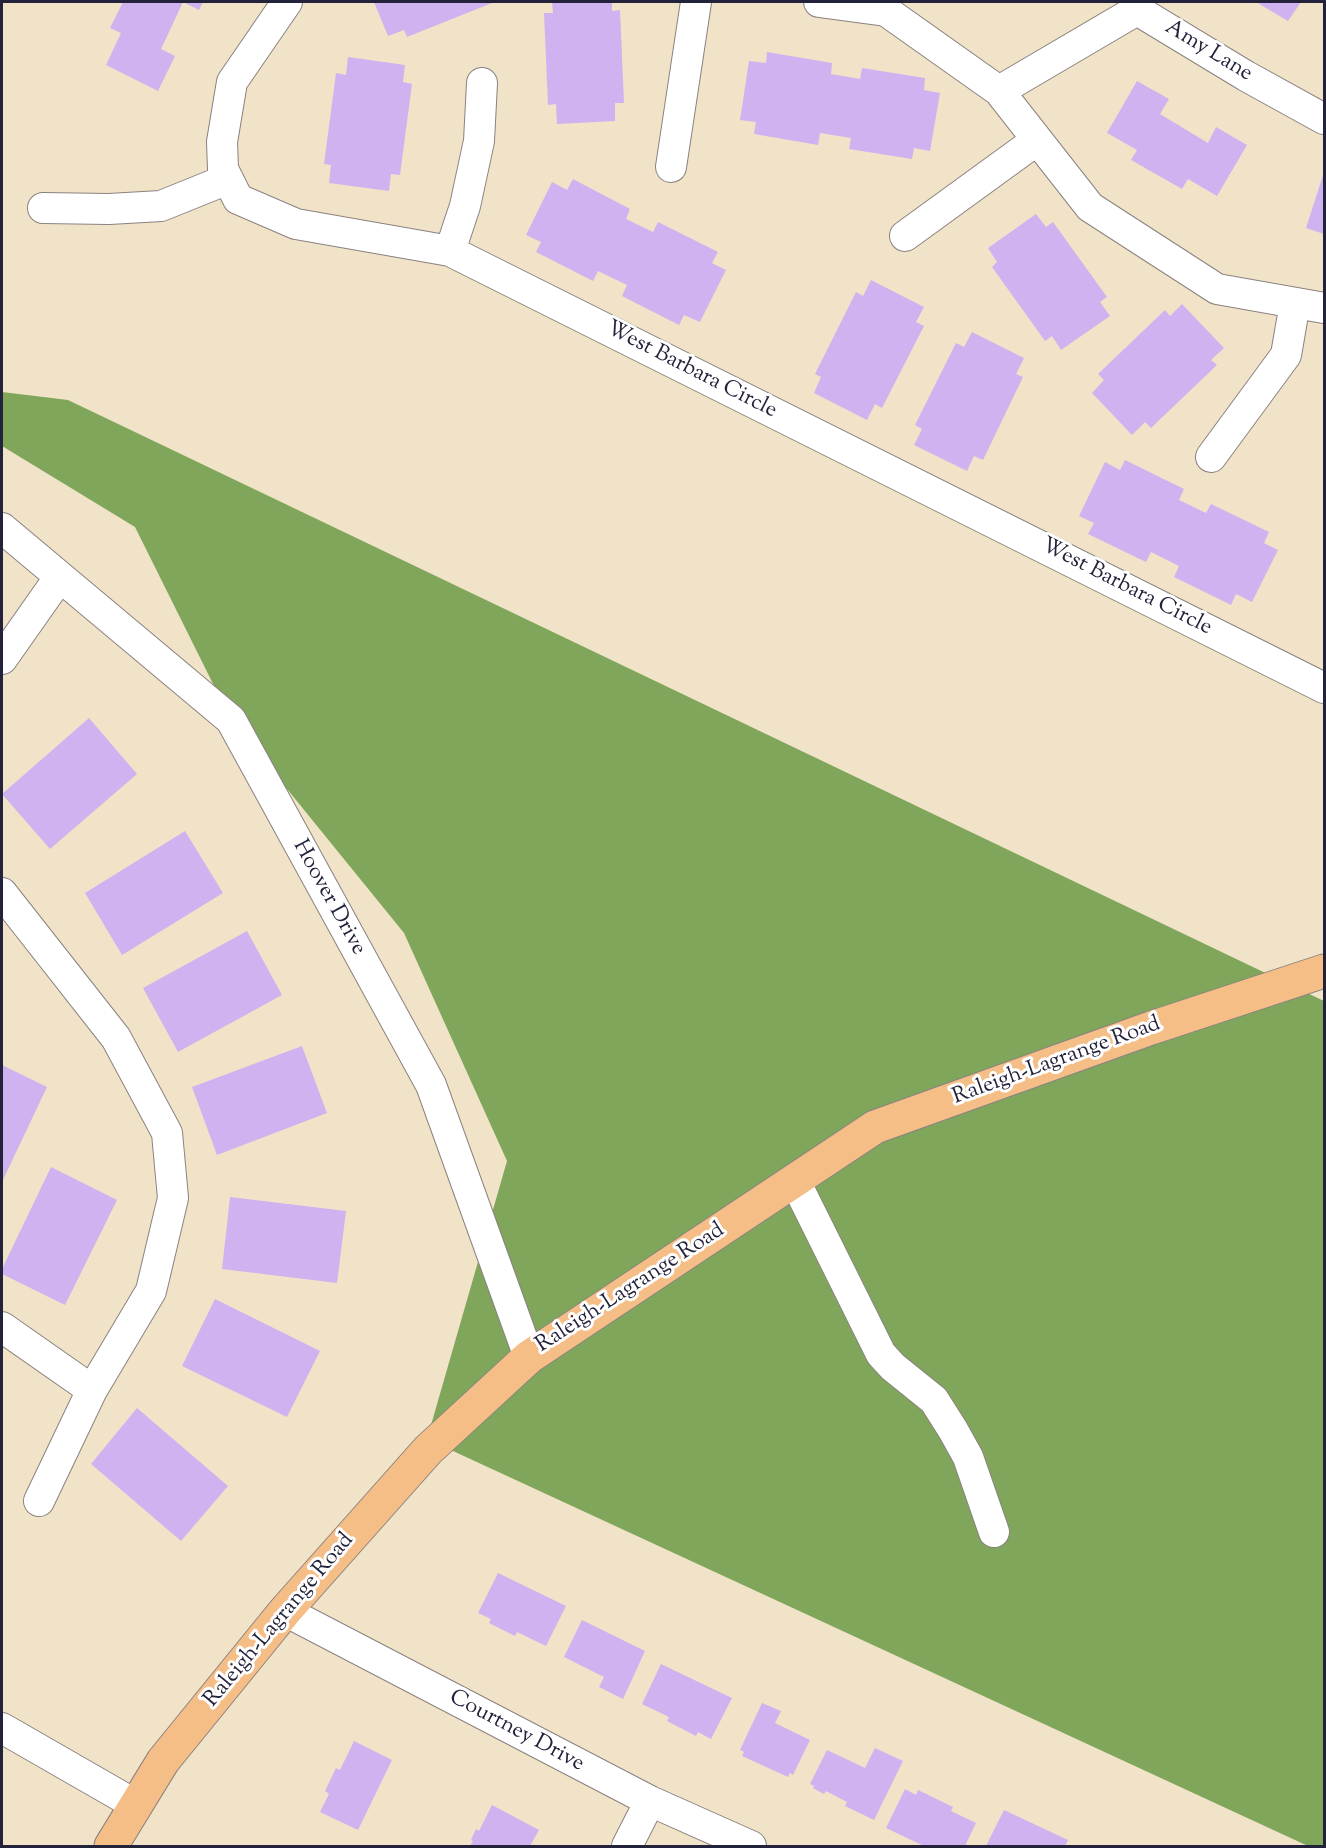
<!DOCTYPE html>
<style>
body{margin:0}
#map{position:relative;width:1326px;height:1848px;overflow:hidden;background:#f1e3c7;font-family:"Sorts Mill Goudy",serif}
canvas{display:block}
.frame{position:absolute;inset:0;border:3px solid #22223b;pointer-events:none}
</style>
<div id="map">
<canvas width="1326" height="1848"></canvas>
<div class="frame"></div>
</div>
<script>
const c = document.querySelector('canvas').getContext('2d');
c.lineJoin = 'round';
function fill(path, color) { c.fillStyle = color; c.fill(path, 'evenodd'); }
const shape = rows => new Path2D(rows.map(r => 'M' + r).join(''));
function strokePath(path, color, width, dash) { c.strokeStyle = color; c.lineWidth = width; c.lineCap = dash ? 'butt' : 'round'; c.setLineDash(dash || []); c.stroke(path); }
function drawText(font, color, halo, rows, align = 'center') {
  c.font = font + ' "Sorts Mill Goudy",serif'; c.lineWidth = 6; c.setLineDash([]); c.textBaseline = 'middle'; c.strokeStyle = halo; c.fillStyle = color; for (const [text, x, y, turn = 0] of rows) {
    c.save(); c.translate(x, y); c.rotate((+turn || 0) * Math.PI / 180); c.textAlign = isNaN(turn) ? turn : align; if (halo) c.strokeText(text, 0, 0); c.fillText(text, 0, 0); c.restore();
  }
}
fill(shape([
 [2,392,68,400,1324,1001,1324,1846,1308,1846,427,1439,507,1161,404,933,231,720,135,527,2,446]
]), '#80a65c');
fill(shape([
 [123,2,203,2,199,10,183,2,161,49,175,56,158,91,106,65,121,33,110,28],
 [374,2,491,2,492,3,407,37,404,30,388,36],
 [552,2,612,2,612,11,620,10,624,103,615,103,615,121,557,124,556,104,548,105,544,13,553,13],
 [1256,2,1301,2,1288,21],
 [767,52,832,63,831,74,860,79,862,68,925,78,924,90,940,93,930,151,914,148,912,159,849,149,851,138,820,133,818,145,754,134,756,122,740,120,749,61,766,63],
 [348,57,405,65,403,82,412,84,400,175,391,174,389,191,329,183,331,165,324,164,336,73,346,75],
 [1137,81,1169,99,1160,114,1208,143,1216,127,1247,145,1217,196,1188,179,1182,189,1131,160,1137,150,1107,133],
 [1324,172,1324,234,1306,228],
 [573,179,630,209,626,219,653,232,658,222,718,252,712,263,726,270,700,322,684,315,679,325,622,296,627,285,598,271,593,281,536,252,541,242,526,235,552,182,567,190],
 [1036,214,1046,227,1053,222,1107,297,1100,302,1110,316,1061,350,1052,336,1045,341,992,267,997,262,988,248],
 [871,280,924,307,916,322,924,326,882,408,875,404,867,420,814,393,821,377,815,374,856,292,863,296],
 [1182,304,1224,348,1211,360,1217,365,1151,428,1145,422,1132,435,1092,393,1104,380,1098,374,1165,310,1170,316],
 [972,332,1024,358,1016,374,1023,377,983,460,974,456,967,471,914,445,922,429,915,425,956,343,964,347],
 [1125,460,1184,489,1179,500,1206,513,1211,504,1269,532,1264,543,1278,550,1252,602,1236,594,1231,605,1174,577,1179,566,1151,552,1146,562,1088,534,1094,523,1079,516,1105,462,1120,470],
 [89,718,137,774,50,849,2,794],
 [185,831,223,893,122,955,85,893],
 [247,931,282,995,178,1052,143,988],
 [302,1046,327,1113,217,1155,192,1087],
 [2,1065,47,1087,2,1182],
 [51,1167,117,1200,65,1305,2,1274,2,1269],
 [230,1197,346,1211,337,1283,222,1269],
 [215,1299,320,1351,287,1417,182,1366],
 [137,1408,228,1486,181,1541,91,1464],
 [498,1573,566,1606,546,1646,517,1632,515,1636,489,1623,491,1619,478,1613],
 [582,1620,645,1651,623,1699,599,1687,604,1677,564,1657],
 [661,1664,732,1698,711,1739,698,1732,696,1736,667,1721,669,1717,642,1704],
 [762,1703,781,1711,775,1723,810,1740,793,1775,790,1773,788,1777,742,1756,744,1752,740,1750],
 [354,1741,392,1760,358,1830,320,1812,329,1794,325,1791,336,1768,340,1770],
 [875,1748,903,1761,874,1820,845,1806,847,1802,826,1791,824,1794,813,1788,814,1786,810,1784,827,1750,865,1768],
 [905,1789,916,1795,918,1790,953,1807,951,1811,976,1823,965,1846,924,1846,886,1828],
 [492,1805,539,1830,530,1846,470,1846,473,1841,471,1840,476,1829,479,1831],
 [1004,1810,1068,1840,1065,1846,986,1846]
]), '#cfb3f0');
const minor = shape([
 [287,2,232,82,222,142,223,169,238,199,296,224,450,251,1324,688],
 [819,2,886,11,999,91,1090,207,1217,289,1324,308],
 [999,91,1137,10,1246,76,1324,119],
 [671,167,696,2],
 [43,208,109,209,161,206,228,179],
 [905,236,1037,140],
 [450,251,465,206,479,141,482,83],
 [1211,457,1286,355,1295,303],
 [2,528,231,720,431,1085,529,1357],
 [2,659,59,578],
 [2,893,116,1038,167,1133,173,1198,151,1291,92,1390,2,1327],
 [795,1181,881,1354,893,1367,934,1400,953,1430,968,1457,994,1532],
 [39,1501,92,1390],
 [285,1611,650,1801,751,1846],
 [2,1728,136,1805],
 [627,1846,650,1801]
]);
const major = shape([
 [111,1846,163,1761,285,1611,428,1450,529,1357,875,1127,1151,1028,1324,971]
]);
strokePath(minor, '#8a8281', 32);
strokePath(major, '#8a8281', 35);
strokePath(minor, '#fff', 30);
strokePath(major, '#f6be87', 33);
drawText('22px', '#22223b', '#fff', [
 ["Amy Lane",1208,52,31],
 ["West Barbara Circle",691,371,27],
 ["West Barbara Circle",1126,588,27],
 ["Hoover Drive",328,898,61],
 ["Raleigh-Lagrange Road",1057,1062,-20],
 ["Raleigh-Lagrange Road",631,1289,-33],
 ["Raleigh-Lagrange Road",280,1621,-50],
 ["Courtney Drive",516,1732,28]
]);
</script>
